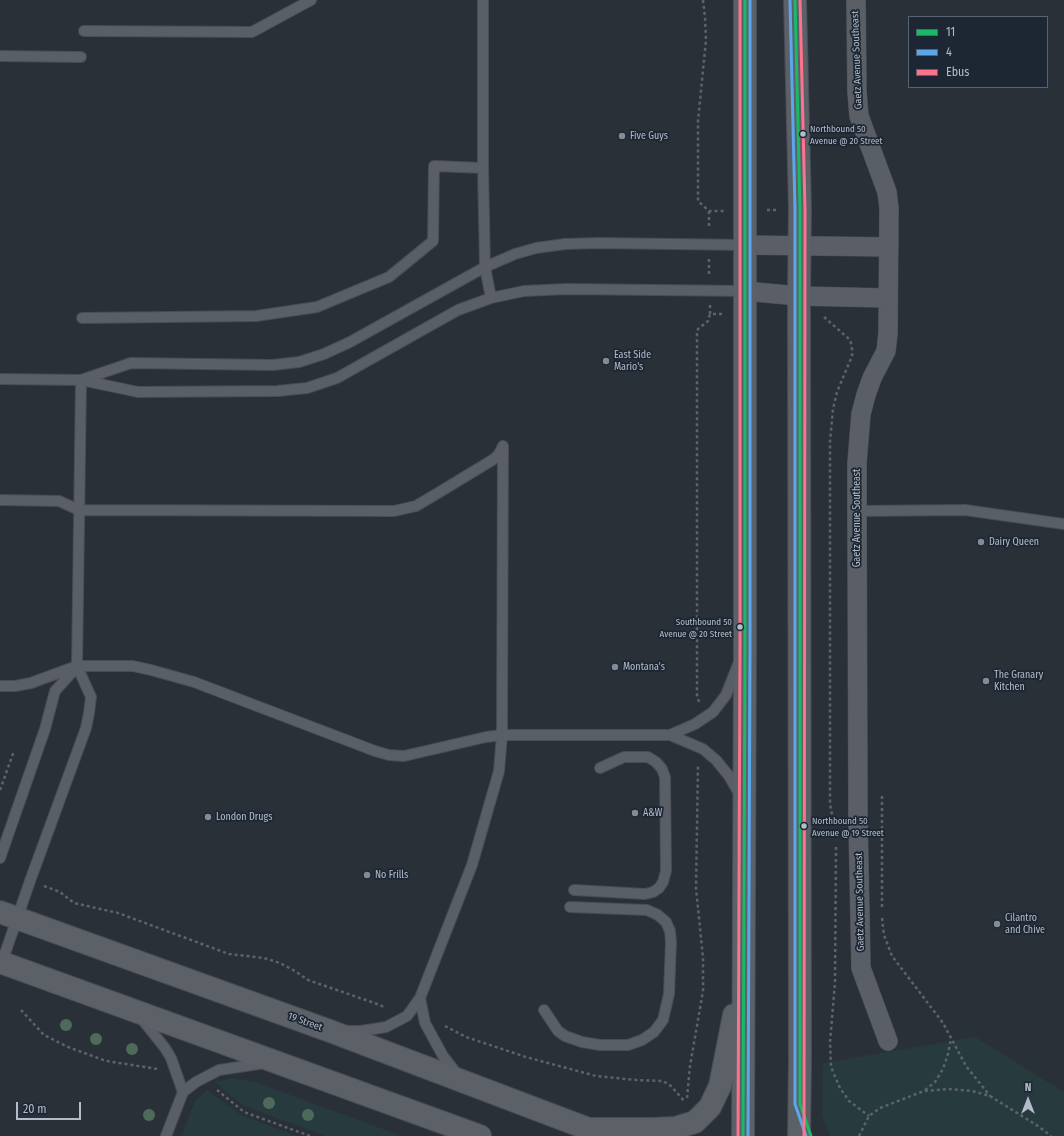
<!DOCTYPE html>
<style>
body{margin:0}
#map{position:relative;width:1064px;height:1136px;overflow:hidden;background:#2a3038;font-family:"Fira Sans Condensed",sans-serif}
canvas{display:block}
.legend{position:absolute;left:908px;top:16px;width:140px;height:72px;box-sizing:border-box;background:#1d2633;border:1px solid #59626f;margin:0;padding:5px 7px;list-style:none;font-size:12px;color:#b4bcc9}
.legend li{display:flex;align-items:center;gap:8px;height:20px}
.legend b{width:20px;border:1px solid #59626f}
.north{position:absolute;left:1008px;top:1080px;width:40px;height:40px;-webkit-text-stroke:3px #1d2633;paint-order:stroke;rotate:0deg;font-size:11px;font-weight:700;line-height:16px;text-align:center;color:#b4bcc9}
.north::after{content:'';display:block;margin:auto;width:14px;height:18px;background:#b4bcc9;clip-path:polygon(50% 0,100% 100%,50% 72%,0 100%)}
.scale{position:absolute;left:16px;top:1102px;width:65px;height:18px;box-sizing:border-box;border:2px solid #b4bcc9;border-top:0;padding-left:5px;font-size:12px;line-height:14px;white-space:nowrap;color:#b4bcc9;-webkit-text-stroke:3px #1d2633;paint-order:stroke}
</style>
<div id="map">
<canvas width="1064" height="1136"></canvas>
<ul class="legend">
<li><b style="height:5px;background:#1ab867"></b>11</li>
<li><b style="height:5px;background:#5aa8eb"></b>4</li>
<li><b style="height:5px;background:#fc738d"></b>Ebus</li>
</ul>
<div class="north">N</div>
<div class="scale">20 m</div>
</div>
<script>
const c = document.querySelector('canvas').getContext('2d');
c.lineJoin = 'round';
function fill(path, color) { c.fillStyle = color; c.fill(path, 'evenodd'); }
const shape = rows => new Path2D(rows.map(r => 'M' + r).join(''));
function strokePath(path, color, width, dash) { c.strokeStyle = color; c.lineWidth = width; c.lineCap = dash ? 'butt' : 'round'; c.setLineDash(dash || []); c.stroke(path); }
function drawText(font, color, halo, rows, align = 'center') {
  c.font = font + ' "Fira Sans Condensed",sans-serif'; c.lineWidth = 3.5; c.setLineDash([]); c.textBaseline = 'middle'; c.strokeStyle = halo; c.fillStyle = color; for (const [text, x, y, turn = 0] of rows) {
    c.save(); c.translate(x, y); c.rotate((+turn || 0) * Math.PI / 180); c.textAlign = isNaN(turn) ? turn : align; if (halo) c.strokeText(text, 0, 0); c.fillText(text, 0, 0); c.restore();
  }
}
fill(shape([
 [975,1037,1064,1092,1064,1136,830,1136,822,1116,823,1063],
 [232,1078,255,1082,402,1136,325,1136,242,1105,215,1082],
 [207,1090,241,1115,297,1136,182,1136,195,1101]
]), '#273a3e');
const service = shape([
 [483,0,483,168,485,267,491,298],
 [84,31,252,32,311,0],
 [0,56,81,57],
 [82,318,256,316,317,307,389,277,433,241,434,166,483,168],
 [0,379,81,380,138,392,277,391,307,388,337,378,458,310,491,298,524,291,566,289,744,291],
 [81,380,131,363,273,365,299,362,324,354,350,342,485,267,515,254,536,248,565,244,599,243,745,245],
 [0,500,59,501,79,510,394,511,416,506,438,493,494,459,499,454,503,446],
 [857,511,965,510,1064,524],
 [0,686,15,686,31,683,77,666,133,666,151,670,194,682,375,751,389,755,404,756,486,737,502,735,670,735,695,724,713,712,726,695,739,662],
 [670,735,703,749,716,760,729,776,740,795],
 [0,858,45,729,55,691,76,668],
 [574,890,645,894,653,892,659,888,663,882,666,871,665,777,662,769,656,762,648,757,624,757,600,768],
 [1,965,30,881,86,728,89,713,91,697,77,666,81,380],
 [420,998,425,1023,443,1056,457,1074],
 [544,1010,558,1031,565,1036,582,1042,600,1045,628,1045,642,1040,654,1032,663,1020,669,994,671,942,670,931,666,922,658,915,647,910,570,907],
 [141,1018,165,1048,171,1058,183,1092],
 [346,1031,361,1031,386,1027,407,1016,420,998,472,865,499,771,502,735,503,446],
 [166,1136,183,1092,196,1082,219,1070,265,1063]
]);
const minor = shape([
 [856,0,857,92,859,116,887,192,889,208,888,333,886,351,872,378,866,395,861,414,857,463,857,511,858,820,861,968,888,1041],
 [745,245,889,247],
 [744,291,799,296,888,298]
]);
const primary = shape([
 [795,0,800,209,799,296,800,1061,799,1136],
 [0,912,330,1031,607,1136],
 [0,962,480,1136],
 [591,1129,653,1129,675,1128,695,1122,710,1107,720,1086,734,1015],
 [743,1136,745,645,745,0]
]);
strokePath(service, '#484c53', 12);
strokePath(minor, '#484c53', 20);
strokePath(primary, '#484c55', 24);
strokePath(shape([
 [703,0,705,17,706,40,698,121,698,201,709,211,724,211],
 [767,210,778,210],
 [709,211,709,228],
 [709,259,709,274],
 [710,305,710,314,724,314],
 [824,317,849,339,851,343,852,349,852,356,837,392,833,409,830,442,830,802,831,811,836,824],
 [699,702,697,695,697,332,698,329,708,321,710,314],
 [0,790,14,751],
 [836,847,835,983,830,1042,831,1067,840,1088,849,1101,869,1116],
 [44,886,60,892,74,903,118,913,229,954,264,958,280,963,295,971,308,980,380,1005,386,1008],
 [882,907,882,793],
 [882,918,884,935,892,956,943,1023,966,1066,990,1096],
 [21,1010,44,1035,68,1047,106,1061,158,1069],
 [445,1026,466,1037,526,1057,596,1076,636,1080,663,1081,671,1086,685,1102],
 [217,1090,244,1112,310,1136],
 [925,1090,935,1082,943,1069,948,1054,951,1039],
 [687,1098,690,1066,703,991,703,958,696,888,698,765],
 [859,1136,869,1116,880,1108,924,1091,949,1089,972,1091,990,1096,1038,1126,1051,1136]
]), '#5d636a', 2.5, [3, 3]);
strokePath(service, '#5a5e66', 10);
strokePath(minor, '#5a5e66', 19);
strokePath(primary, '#5c6168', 22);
strokePath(shape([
 [795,0,800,209,800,1104,811,1136],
 [743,1136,745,645,745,0]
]), '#1ab867', 3);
strokePath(shape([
 [790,0,795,209,795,1104,806,1136],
 [748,1136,750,645,750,0]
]), '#5aa8eb', 3);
strokePath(shape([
 [800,0,805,209,804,1136],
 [738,1136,740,645,740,0]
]), '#fc738d', 3);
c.fillStyle = '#4e6a5a';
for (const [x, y] of [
 [66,1025],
 [96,1039],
 [132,1049],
 [269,1103],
 [149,1115],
 [308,1115]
]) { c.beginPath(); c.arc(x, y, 6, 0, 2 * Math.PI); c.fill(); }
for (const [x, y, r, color] of [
 [803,134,3.5,"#b4bcc9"],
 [622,136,4,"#848b96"],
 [606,361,4,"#848b96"],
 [981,542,4,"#848b96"],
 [740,627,3.5,"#b4bcc9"],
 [615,667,4,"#848b96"],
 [986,681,4,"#848b96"],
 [635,813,4,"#848b96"],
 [208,817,4,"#848b96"],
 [804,826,3.5,"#b4bcc9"],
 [367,875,4,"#848b96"],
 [997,924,4,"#848b96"]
]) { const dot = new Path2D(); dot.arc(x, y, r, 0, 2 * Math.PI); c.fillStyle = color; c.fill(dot); strokePath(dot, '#1d2633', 1.5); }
drawText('9px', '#b4bcc9', '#1d2633', [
 ["Northbound 50",810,129],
 ["Avenue @ 20 Street",810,141],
 ["Southbound 50",732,622,"right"],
 ["Avenue @ 20 Street",732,634,"right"],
 ["Northbound 50",812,821],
 ["Avenue @ 19 Street",812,833]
], 'left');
drawText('10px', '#b4bcc9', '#1d2633', [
 ["Gaetz Avenue Southeast",857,60,-92],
 ["Gaetz Avenue Southeast",857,518,-90],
 ["Gaetz Avenue Southeast",860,902,-91],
 ["19 Street",305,1022,20]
]);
drawText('10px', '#b4bcc9', '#1d2633', [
 ["Five Guys",630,136],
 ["East Side",614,355],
 ["Mario's",614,367],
 ["Dairy Queen",989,542],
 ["Montana's",623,667],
 ["The Granary",994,675],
 ["Kitchen",994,687],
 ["A&W",643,813],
 ["London Drugs",216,817],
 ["No Frills",375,875],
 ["Cilantro",1005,918],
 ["and Chive",1005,930]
], 'left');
</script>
